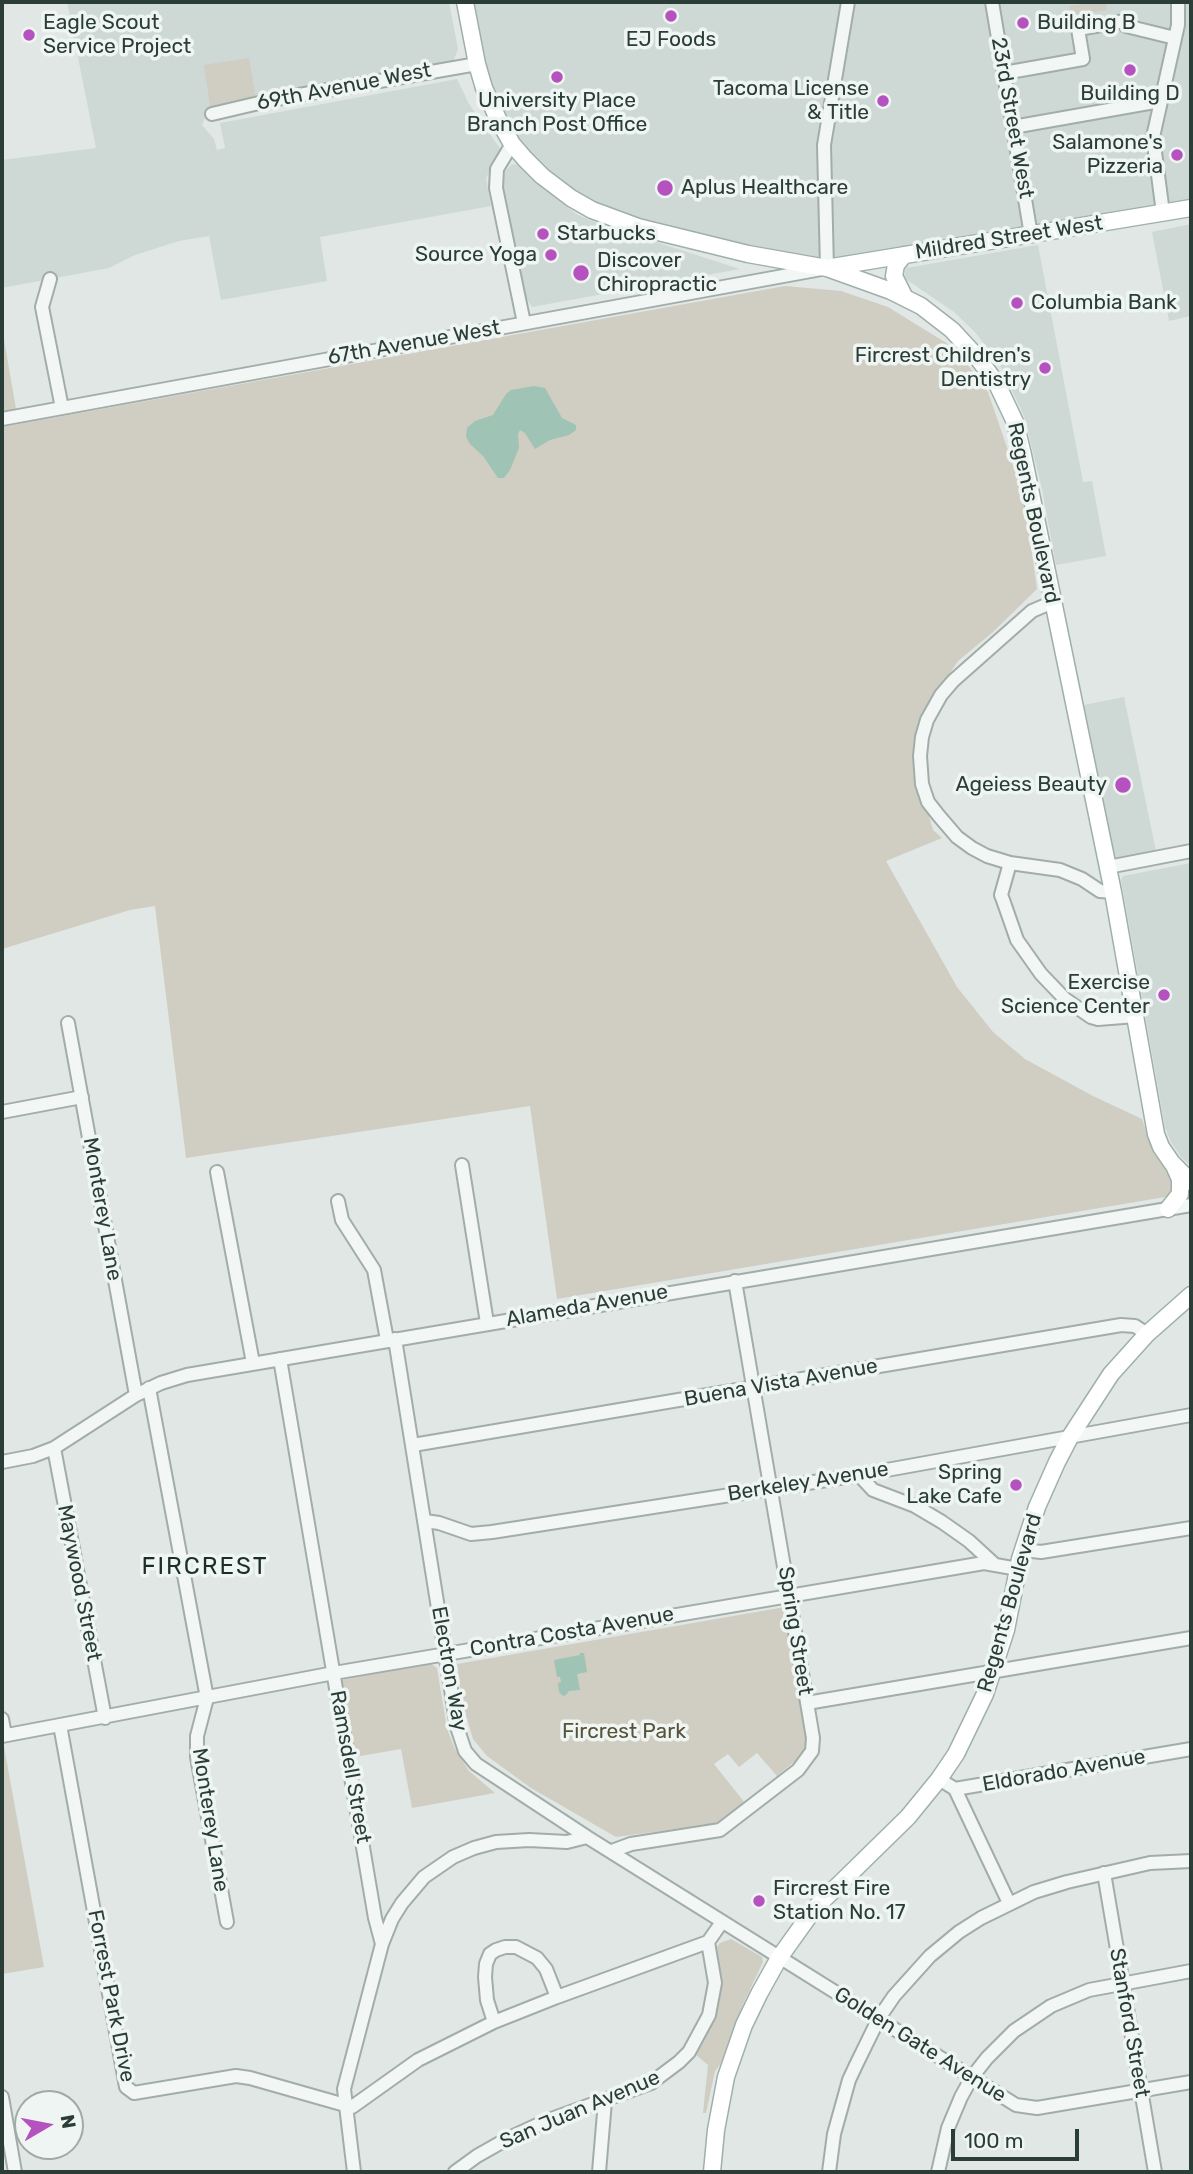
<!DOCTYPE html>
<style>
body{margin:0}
#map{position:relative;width:1193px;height:2174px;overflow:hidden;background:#e0e7e5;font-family:Rubik,sans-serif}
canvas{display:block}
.frame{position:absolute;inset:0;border:4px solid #2a3d37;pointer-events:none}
.north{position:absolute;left:14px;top:2090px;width:70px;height:70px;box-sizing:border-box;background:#eff5f3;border:2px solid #a0aba8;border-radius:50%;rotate:80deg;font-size:19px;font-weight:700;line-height:28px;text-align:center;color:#2a3d37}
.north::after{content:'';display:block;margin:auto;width:24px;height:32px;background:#b552bf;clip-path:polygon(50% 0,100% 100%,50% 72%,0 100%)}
.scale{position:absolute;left:951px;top:2129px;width:128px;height:32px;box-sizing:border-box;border:4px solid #2a3d37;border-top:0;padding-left:9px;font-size:21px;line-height:24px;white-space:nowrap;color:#2a3d37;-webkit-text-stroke:5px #eff5f3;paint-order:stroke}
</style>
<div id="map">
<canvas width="1193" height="2174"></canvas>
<div class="frame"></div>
<div class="north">N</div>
<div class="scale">100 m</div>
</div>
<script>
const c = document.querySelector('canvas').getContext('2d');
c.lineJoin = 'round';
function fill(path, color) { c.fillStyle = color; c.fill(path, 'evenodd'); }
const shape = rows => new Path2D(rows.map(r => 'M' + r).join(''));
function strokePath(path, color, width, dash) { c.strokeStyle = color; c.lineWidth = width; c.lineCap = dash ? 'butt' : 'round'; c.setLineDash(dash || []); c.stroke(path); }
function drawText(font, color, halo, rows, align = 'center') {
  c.font = font + ' Rubik,sans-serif'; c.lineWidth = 7; c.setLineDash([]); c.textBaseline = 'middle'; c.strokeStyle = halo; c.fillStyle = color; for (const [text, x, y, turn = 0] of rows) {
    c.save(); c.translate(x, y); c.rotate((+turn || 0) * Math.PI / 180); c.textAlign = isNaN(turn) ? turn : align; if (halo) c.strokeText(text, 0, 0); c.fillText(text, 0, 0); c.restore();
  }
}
fill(shape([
 [67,2,449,2,458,49,453,62,210,107,202,125,214,139,217,150,225,148,220,123,457,79,469,104,501,150,486,178,491,206,320,237,327,281,221,300,209,236,179,241,135,255,109,268,2,288,2,160,96,148],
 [465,2,1191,2,1191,208,827,268,748,254,571,198,498,119],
 [512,164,519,165,576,214,597,223,740,269,532,307,524,295,503,188,505,171],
 [1191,224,1191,316,1169,321,1152,232],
 [1038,245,1083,482,1092,481,1106,556,1056,565,1042,489,1024,416,999,363,975,332,954,312,904,278,906,268],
 [1124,697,1156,851,1118,859,1113,855,1084,705],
 [1191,863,1191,1166,1181,1157,1171,1142,1165,1127,1121,880,1123,876]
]), '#ced9d5');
fill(shape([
 [1097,2,1106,2,1107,10,1071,16,1069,6],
 [249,58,256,98,210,106,204,65],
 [785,286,841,291,888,307,956,349,988,392,1025,500,1037,589,993,632,958,661,936,694,921,731,914,764,933,830,942,838,886,861,957,987,993,1032,1025,1059,1093,1096,1142,1119,1154,1154,1174,1182,1175,1187,1171,1196,557,1299,530,1106,186,1158,155,906,130,910,2,949,2,427],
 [2,328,16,409,2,412],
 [785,1607,807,1738,806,1746,802,1755,777,1776,757,1753,739,1767,728,1754,714,1764,745,1803,728,1818,713,1824,616,1837,531,1788,487,1756,473,1739,462,1701,457,1664],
 [430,1663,437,1668,447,1729,455,1749,469,1771,495,1793,412,1808,401,1749,355,1757,341,1680],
 [2,1741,3,1741,44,1967,2,1974],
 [731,1939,762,1957,763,1962,743,2004,721,2063,715,2071,706,2113,703,2113,708,2065,695,2054,711,2026,718,2006,721,1979,717,1947,720,1943]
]), '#d0cdc2');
fill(shape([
 [534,386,545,388,562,418,576,425,576,430,569,435,550,440,535,449,525,433,520,430,518,434,519,448,510,470,504,478,498,478,483,456,470,444,466,437,467,428,475,421,493,415,506,394,511,390],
 [580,1653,584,1653,587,1672,577,1674,580,1690,569,1691,566,1695,563,1696,559,1692,558,1683,561,1682,560,1677,557,1677,554,1660,580,1655]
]), '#9fc3b4');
const minor = shape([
 [992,2,1031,235],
 [1004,73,1083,59,1078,29,1125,21,1126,26,1175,38],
 [212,114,276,99,477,64],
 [1013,127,1160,101],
 [512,144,497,169,496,188,524,323],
 [1163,213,1153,137,1178,25,1178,2],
 [50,279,42,307,62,408],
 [2,419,827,268,824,145,848,2],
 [1053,602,1032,611,953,681,941,695,927,720,922,737,920,756,922,784,928,802,939,816,957,837,972,848,987,856,1010,863,1060,870,1082,879,1100,891,1113,892],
 [1010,863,1001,895,1003,900,1017,940,1041,974,1065,999,1091,1017,1098,1019,1136,1016],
 [1108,867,1191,851],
 [68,1023,136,1395],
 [2,1112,82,1097],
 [462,1165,487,1323],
 [217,1172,253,1363],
 [338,1201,342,1220,374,1270,387,1340],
 [395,1339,457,1727,465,1751,476,1764,587,1837,1016,2105,1037,2108,1191,2082],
 [280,1359,375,1918,382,1944,344,2089,354,2172],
 [149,1388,207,1698,197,1736,197,1757,227,1922],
 [413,1445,1121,1325,1135,1326,1147,1334],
 [54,1448,105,1718],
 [2,1462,33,1456,54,1448,136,1395,161,1383,187,1375,1191,1205],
 [859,1475,873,1490,915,1506,942,1522,969,1541,994,1564],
 [425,1521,439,1523,471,1534,492,1532,859,1475,1191,1415],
 [1023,1550,1041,1552,1191,1528],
 [807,1703,1191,1638],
 [2,1719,5,1735],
 [60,1725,126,2087,134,2093,236,2076,250,2078,352,2107,418,2060,494,2022,557,1997,708,1942],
 [2,1736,334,1673,984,1563,1018,1569],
 [939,1779,955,1789,1191,1749],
 [955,1789,1009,1903],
 [612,1851,631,1844,720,1830,798,1770,812,1751,813,1738,789,1596,735,1281],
 [1104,1873,1155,2172],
 [382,1944,392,1919,402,1903,424,1877,453,1857,474,1848,496,1842,529,1840,567,1842,587,1837],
 [494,2022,487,2000,485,1977,486,1964,490,1954,496,1950,505,1947,516,1947,537,1958,546,1969,557,1997],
 [2,2097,15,2172],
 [455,2172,477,2156,507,2139,546,2121,651,2083,679,2062,689,2052,709,2015,715,1983,708,1942,722,1922],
 [599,2172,605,2101],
 [829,2172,834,2134,849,2080,856,2065,879,2018,894,1996,930,1956,959,1932,981,1918,1034,1892,1067,1882,1150,1863,1191,1861],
 [938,2172,948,2128,961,2097,972,2077,987,2058,1014,2031,1051,2006,1089,1990,1191,1971]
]);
const major = shape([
 [465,2,477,64,484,88,498,119,512,144,525,159,542,176,571,198,592,210,638,227,748,254,827,268,891,291,921,306,952,330,977,357,997,384,1015,422,1023,455,1113,892,1156,1134,1161,1147,1172,1163,1191,1182],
 [904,255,896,265,894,276,905,298],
 [832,267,1191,208],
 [1168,1209,1180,1194,1180,1179,1175,1168],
 [712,2172,716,2130,726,2077,744,2025,759,1994,779,1958,814,1909,908,1817,939,1779,956,1754,985,1694,1006,1630,1020,1559,1037,1507,1057,1462,1070,1437,1111,1374,1147,1334,1191,1295]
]);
strokePath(minor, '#a2adaa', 16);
strokePath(major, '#9fb0aa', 19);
strokePath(minor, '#f2f6f5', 12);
strokePath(major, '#fff', 16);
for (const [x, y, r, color] of [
 [671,16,7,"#b552bf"],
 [1023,23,7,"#b552bf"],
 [29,35,7,"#b552bf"],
 [1130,70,7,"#b552bf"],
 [557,77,7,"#b552bf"],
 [883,101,7,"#b552bf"],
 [1177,155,7,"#b552bf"],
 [665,188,9,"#b552bf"],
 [543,234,7,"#b552bf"],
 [551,255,7,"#b552bf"],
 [581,273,9,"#b552bf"],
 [1017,303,7,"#b552bf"],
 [1045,368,7,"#b552bf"],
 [1123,785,9,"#b552bf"],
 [1164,995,7,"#b552bf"],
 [1016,1485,7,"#b552bf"],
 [759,1901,7,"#b552bf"]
]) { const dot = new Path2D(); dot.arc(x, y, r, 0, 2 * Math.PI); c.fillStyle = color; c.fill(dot); strokePath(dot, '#eff5f3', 2.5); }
drawText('21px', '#2a3d37', '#eff5f3', [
 ["Eagle Scout",43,23],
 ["Service Project",43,47],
 ["Building B",1037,23],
 ["EJ Foods",671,40,"center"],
 ["Tacoma License",869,89,"right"],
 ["& Title",869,113,"right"],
 ["Building D",1130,94,"center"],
 ["University Place",557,101,"center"],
 ["Branch Post Office",557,125,"center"],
 ["Salamone's",1163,143,"right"],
 ["Pizzeria",1163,167,"right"],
 ["Aplus Healthcare",681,188],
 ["Starbucks",557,234],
 ["Source Yoga",537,255,"right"],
 ["Discover",597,261],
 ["Chiropractic",597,285],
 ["Columbia Bank",1031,303],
 ["Fircrest Children's",1031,356,"right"],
 ["Dentistry",1031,380,"right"],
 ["Ageiess Beauty",1107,785,"right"],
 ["Exercise",1150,983,"right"],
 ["Science Center",1150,1007,"right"],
 ["Spring",1002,1473,"right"],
 ["Lake Cafe",1002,1497,"right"],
 ["Fircrest Fire",773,1889],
 ["Station No. 17",773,1913]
], 'left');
drawText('21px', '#2a3d37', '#eff5f3', [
 ["69th Avenue West",344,87,-11],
 ["23rd Street West",1012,118,80],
 ["Mildred Street West",1009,238,-9],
 ["67th Avenue West",414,343,-10],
 ["Regents Boulevard",1033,513,78],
 ["Monterey Lane",102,1209,80],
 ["Alameda Avenue",587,1306,-10],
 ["Buena Vista Avenue",781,1383,-10],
 ["Berkeley Avenue",808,1482,-9],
 ["Maywood Street",79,1583,79],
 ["Regents Boulevard",1010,1603,-74],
 ["Spring Street",795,1631,81],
 ["Contra Costa Avenue",572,1632,-10],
 ["Electron Way",449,1669,80],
 ["Ramsdell Street",350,1767,80],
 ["Eldorado Avenue",1064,1771,-10],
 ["Monterey Lane",210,1820,81],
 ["Forrest Park Drive",111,1996,79],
 ["Stanford Street",1129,2023,80],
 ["Golden Gate Avenue",920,2045,32],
 ["San Juan Avenue",580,2110,-23]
]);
drawText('21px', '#575339', '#eff5f3', [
 ["Fircrest Park",624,1732]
]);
c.letterSpacing = '2px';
drawText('24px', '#1c2e29', '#eff5f3', [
 ["FIRCREST",205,1567]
]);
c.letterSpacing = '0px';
</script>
